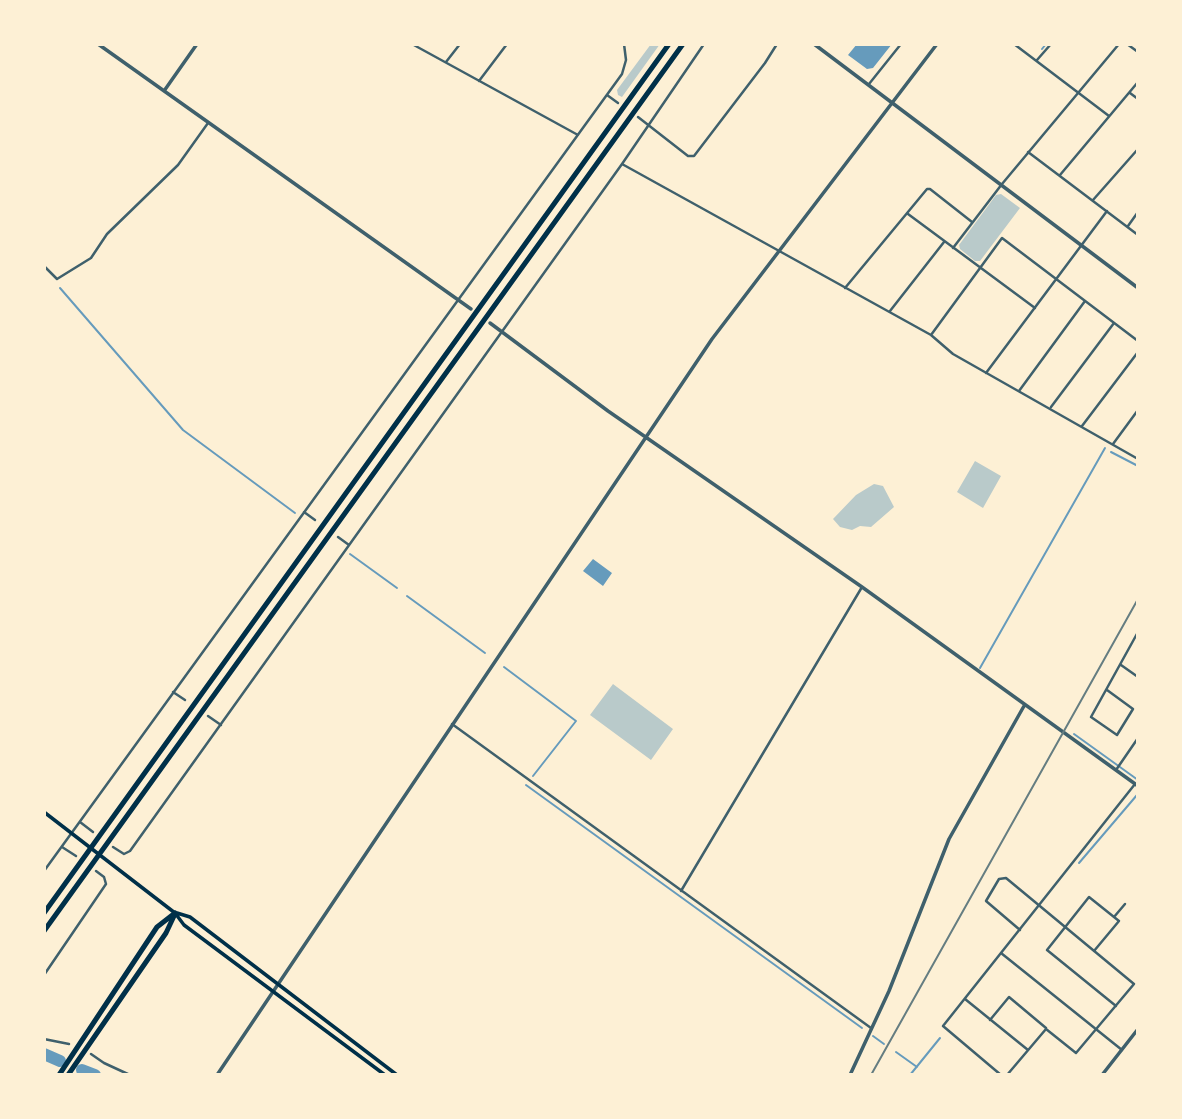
<!DOCTYPE html>
<style>
body{margin:0}
#map{position:relative;width:1182px;height:1119px;overflow:hidden;background:#fdf0d5;font-family:"Golos Text",sans-serif}
canvas{display:block}
.frame{position:absolute;inset:0;border:46px solid #fdf0d5;pointer-events:none}
</style>
<div id="map">
<canvas width="1182" height="1119"></canvas>
<div class="frame"></div>
</div>
<script>
const c = document.querySelector('canvas').getContext('2d');
c.lineJoin = 'round';
function fill(path, color) { c.fillStyle = color; c.fill(path, 'evenodd'); }
const shape = rows => new Path2D(rows.map(r => 'M' + r).join(''));
function strokePath(path, color, width, dash) { c.strokeStyle = color; c.lineWidth = width; c.lineCap = dash ? 'butt' : 'round'; c.setLineDash(dash || []); c.stroke(path); }
fill(shape([
 [651,44,660,44,622,97,618,95,617,90],
 [1001,194,1020,208,980,261,975,261,960,249,959,245,996,195],
 [975,461,1001,476,983,508,957,492],
 [874,484,883,486,894,507,871,527,860,526,852,530,840,527,833,519,856,495],
 [613,684,673,729,651,760,590,715]
]), '#b9caca');
fill(shape([
 [857,44,892,44,873,68,867,69,848,55],
 [593,559,612,573,603,586,583,571]
]), '#669bbc');
strokePath(shape([
 [1042,49,1046,44],
 [60,288,183,430,295,513],
 [1111,452,1138,466],
 [350,554,397,588],
 [407,596,485,653],
 [504,667,576,721,533,776],
 [980,668,1105,448],
 [1074,734,1138,780],
 [526,785,862,1028],
 [1079,863,1137,795],
 [873,1036,884,1044],
 [896,1052,917,1067],
 [910,1075,940,1038]
]), '#669bbc', 2);
strokePath(shape([
 [44,1054,60,1061],
 [82,1070,95,1075]
]), '#669bbc', 12);
strokePath(shape([
 [412,44,578,135],
 [1014,44,1109,116],
 [1127,44,1138,52],
 [1037,60,1051,44],
 [446,62,460,44],
 [479,81,507,44],
 [869,84,901,44],
 [1130,93,1138,99],
 [607,95,618,103],
 [638,117,688,156,694,156,765,63,777,44],
 [1028,152,1138,235],
 [622,164,931,335,953,354,1138,459],
 [1060,175,1138,82],
 [1093,200,1138,149],
 [908,214,1035,308],
 [1128,226,1138,212],
 [953,248,1002,184,1119,44],
 [44,266,57,279,91,258,107,234,178,165,208,123],
 [845,288,927,189,930,189,972,222],
 [890,311,944,242],
 [931,335,1002,238,1138,341],
 [986,373,1107,211],
 [1019,391,1085,301],
 [1051,407,1114,323],
 [1082,426,1138,352],
 [1113,444,1138,410],
 [304,512,315,520],
 [338,537,349,545],
 [1121,665,1138,677],
 [1107,690,1133,709,1117,735,1091,717,1138,632],
 [173,692,185,700],
 [208,716,221,725],
 [452,724,871,1028],
 [1116,770,1138,738],
 [80,822,93,832],
 [62,847,76,856],
 [113,847,124,854,130,851,622,164,704,44],
 [44,871,622,74,626,60,624,44],
 [681,891,862,587],
 [1114,917,1125,904],
 [1094,951,1119,921,1089,897,1047,950,1116,1006],
 [1001,953,1122,1050],
 [44,975,106,884,104,877,96,871],
 [965,999,1028,1050],
 [990,1020,1009,997,1046,1028],
 [44,1039,69,1044],
 [91,1054,104,1063,130,1075],
 [1001,1075,943,1026,1135,784],
 [1007,1075,1046,1029,1076,1053,1134,984,1006,878,999,879,986,901,1020,930]
]), '#3f606c', 2.5);
strokePath(shape([
 [98,44,471,309],
 [814,44,1138,288],
 [164,91,197,44],
 [490,323,608,411,862,587,1138,786],
 [217,1075,712,339,937,44],
 [850,1075,889,991,949,839,1024,706],
 [1102,1075,1138,1029]
]), '#3f606c', 3.5);
strokePath(shape([
 [44,812,175,913,184,925,385,1075],
 [177,913,190,917,397,1075]
]), '#003049', 3.5);
strokePath(shape([
 [44,913,669,44],
 [44,931,683,44],
 [59,1075,157,927,175,913],
 [68,1075,166,933,174,916]
]), '#003049', 5);
strokePath(shape([
 [871,1075,1138,599]
]), '#657d81', 2);
</script>
